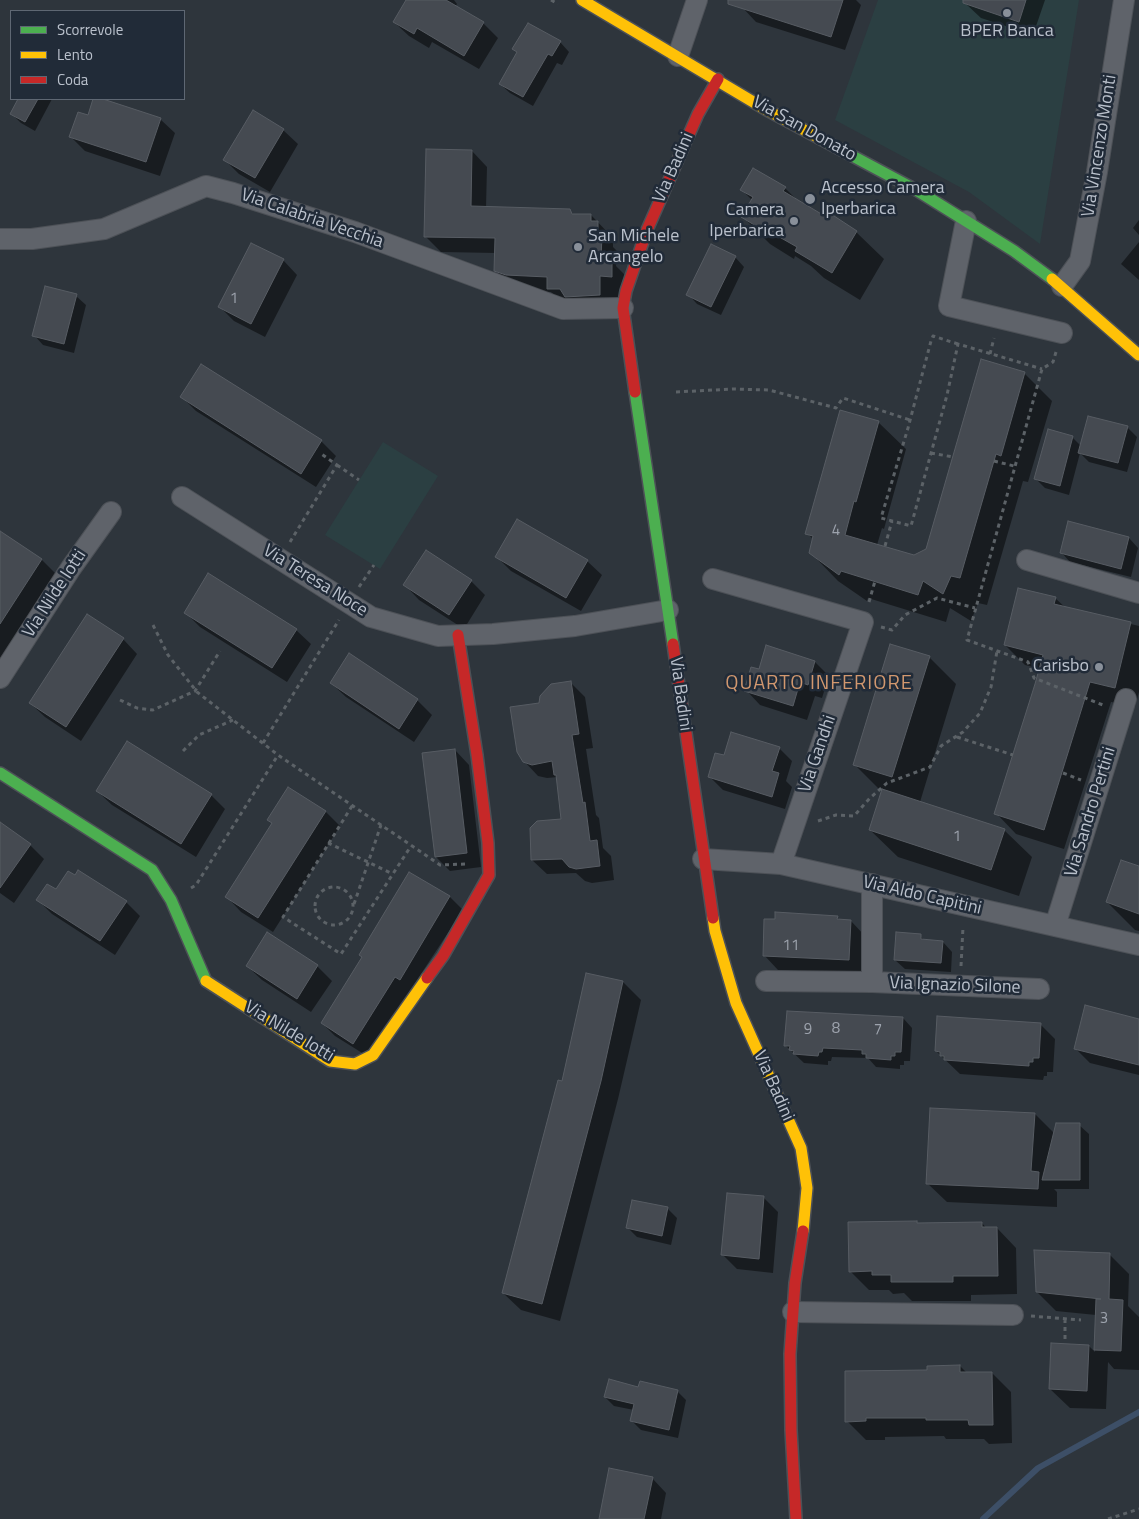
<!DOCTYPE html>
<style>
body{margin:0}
#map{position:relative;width:1139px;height:1519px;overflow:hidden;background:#2e353c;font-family:"Titillium Web",sans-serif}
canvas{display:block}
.legend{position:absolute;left:10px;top:10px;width:175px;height:90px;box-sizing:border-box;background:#212b38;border:1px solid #5e6773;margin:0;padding:6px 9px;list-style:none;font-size:15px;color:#bac1cc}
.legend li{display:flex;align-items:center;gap:10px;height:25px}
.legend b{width:25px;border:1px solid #5e6773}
</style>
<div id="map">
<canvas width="1139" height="1519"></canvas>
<ul class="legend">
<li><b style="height:6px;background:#4caf50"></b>Scorrevole</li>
<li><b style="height:6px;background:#ffc107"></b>Lento</li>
<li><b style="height:6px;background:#c62828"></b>Coda</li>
</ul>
</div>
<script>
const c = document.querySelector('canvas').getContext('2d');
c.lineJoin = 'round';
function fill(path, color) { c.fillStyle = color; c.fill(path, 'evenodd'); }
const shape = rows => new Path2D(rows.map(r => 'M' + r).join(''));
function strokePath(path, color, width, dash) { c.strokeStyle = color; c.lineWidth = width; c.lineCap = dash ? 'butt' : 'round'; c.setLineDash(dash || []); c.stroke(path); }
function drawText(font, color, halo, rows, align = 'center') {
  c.font = font + ' "Titillium Web",sans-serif'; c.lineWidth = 5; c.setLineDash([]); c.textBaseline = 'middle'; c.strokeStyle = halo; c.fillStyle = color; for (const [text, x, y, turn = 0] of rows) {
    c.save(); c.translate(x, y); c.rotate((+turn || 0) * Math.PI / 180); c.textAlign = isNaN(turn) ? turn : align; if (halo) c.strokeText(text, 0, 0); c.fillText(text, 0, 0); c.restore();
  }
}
fill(shape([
 [878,0,1079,0,1040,244,969,192,835,120],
 [383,442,438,476,380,569,325,535]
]), '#2b3f42');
fill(shape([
 [407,0,454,0,457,4,455,7,483,23,498,38,479,69,432,42,429,48,409,36,394,22],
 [744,0,856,0,861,5,845,50,756,22,742,7],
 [968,0,1045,0,1033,35,981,18,966,4],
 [560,42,569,52,562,65,557,63,533,106,510,93,500,84,518,53,514,49],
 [20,99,52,99,35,131,21,123,12,114],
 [95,99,160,119,175,133,160,176,85,151,71,137,89,117],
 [283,130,298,144,270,192,239,174,225,160],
 [472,151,487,167,486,208,570,211,574,215,591,215,613,238,613,247,617,251,616,266,627,277,615,311,564,304,551,292,523,291,511,286,495,270,496,253,441,252,425,236],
 [597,229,599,229,599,240],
 [785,188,798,201,829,219,856,232,884,259,860,300,824,278,811,266,795,256,794,259,770,244,743,217,752,200,742,190],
 [1139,220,1139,235,1133,228],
 [1139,242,1139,280,1121,264],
 [735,257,744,267,721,315,697,304,688,294],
 [283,260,297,275,265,337,234,321,220,307],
 [76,296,86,305,74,353,43,345,34,335],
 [201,365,321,441,336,456,316,487,196,411,181,396],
 [1024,373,1052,401,1028,482,1023,481,987,605,978,603,971,621,950,608,946,622,868,598,867,601,838,581,811,553,814,540,807,533,878,422,906,449,884,529,882,528,877,545,914,556,927,550],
 [1127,427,1137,437,1127,472,1089,462,1080,453,1069,495,1045,488,1036,479,1072,437,1081,446],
 [0,533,42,560,61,579,0,660],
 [1129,538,1138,548,1131,577,1070,562,1061,552],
 [497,557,587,561,602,575,581,611,511,571],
 [471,581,485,595,464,629,419,600,405,585],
 [1055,598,1066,608,1139,626,1139,692,1135,707,1111,702,1064,849,1016,834,996,813,1041,669,1025,665,1005,645],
 [185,612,296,630,311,644,287,682,200,627],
 [123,639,137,654,81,741,45,717,30,703],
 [767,647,815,662,829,676,822,698,815,696,807,720,760,705,746,690,760,671],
 [349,655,417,700,432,715,414,742,346,697,331,683],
 [929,657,956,684,920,802,1004,830,1032,857,1019,896,898,857,870,830,883,793,855,765],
 [571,683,585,697,593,748,586,749,596,815,599,818,603,848,611,856,614,880,592,883,585,881,576,873,547,874,532,860,563,820,558,777,547,778,538,776,524,761,540,704],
 [779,748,792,761,786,781,792,787,785,809,723,790,709,776,724,757],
 [455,750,469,765,481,867,450,871,436,857],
 [289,788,326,812,340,826,273,932,241,912,227,897,273,824,269,820],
 [97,791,211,795,225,809,196,857,112,805],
 [0,824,30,845,44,859,14,903,0,893],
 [1139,867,1139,931,1135,930,1107,902],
 [410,873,450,897,463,910,367,1056,335,1036,322,1023,363,958],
 [56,891,126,902,140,916,115,955,52,914,38,900],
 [837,917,840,920,851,921,865,936,863,974,778,970,764,955],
 [268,934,317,966,332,981,311,1012,262,980,247,966],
 [920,936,925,941,943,942,952,952,951,972,905,969,895,960],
 [587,974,623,982,641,1000,618,1099,560,1321,521,1310,503,1293,563,1083],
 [903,1018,912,1028,910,1061,904,1061,904,1065,900,1065,900,1069,876,1067,868,1058,832,1057,831,1061,828,1061,828,1065,804,1063,785,1045],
 [1139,1020,1139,1075,1090,1063,1076,1049],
 [1041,1025,1055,1039,1053,1072,1047,1072,1047,1076,1044,1076,1043,1080,960,1074,936,1051],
 [1035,1114,1055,1134,1079,1125,1089,1134,1089,1189,1054,1189,1057,1192,1057,1207,947,1202,927,1183],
 [728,1194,764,1198,778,1212,773,1273,737,1269,723,1255],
 [667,1208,677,1218,671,1245,637,1237,628,1228],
 [849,1223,982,1223,987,1229,997,1228,1016,1248,1017,1294,971,1295,971,1301,912,1301,904,1293,893,1294,889,1290,869,1290,850,1271],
 [1110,1255,1129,1274,1128,1306,1139,1317,1139,1370,1114,1369,1108,1362,1106,1409,1070,1408,1050,1389,1089,1346,1095,1352,1096,1315,1056,1311,1037,1292],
 [960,1366,967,1373,992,1373,1011,1392,1012,1443,989,1444,984,1439,946,1439,944,1436,885,1437,885,1440,866,1440,847,1421,928,1371],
 [639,1388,677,1391,686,1400,678,1438,641,1430,632,1421,634,1410,614,1406,605,1397],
 [652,1478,666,1493,661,1519,600,1519]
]), '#0007');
strokePath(shape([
 [983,1519,1038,1468,1139,1412]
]), '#3d4f67', 6);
const building = shape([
 [406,0,446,0,484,22,464,56,417,28,414,34,393,22,406,0],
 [728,0,843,0,831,37,728,4,728,0],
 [963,0,1026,0,1019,22,963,3,963,0],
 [528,23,561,41,552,56,548,54,523,97,499,84,517,52,512,49,528,23],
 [18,99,38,99,25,122,10,114,18,99],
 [93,99,103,99,161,118,146,162,69,137,78,112,88,115,93,99],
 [253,110,284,129,255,178,223,160,253,110],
 [426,149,472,150,471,206,570,209,572,214,591,214,591,221,598,221,598,234,602,234,601,260,612,260,612,277,600,276,600,295,565,297,560,289,547,289,547,277,506,275,494,271,495,238,424,237,426,149],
 [753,168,786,187,783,191,828,218,831,214,857,231,832,273,795,251,797,247,767,230,766,232,741,217,753,197,740,190,753,168],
 [251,243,284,259,251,324,218,307,251,243],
 [711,244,736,256,711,307,686,295,711,244],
 [45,286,77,294,64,344,32,336,45,286],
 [981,359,1025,372,1001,456,996,454,960,578,951,576,943,594,923,581,918,595,841,571,839,575,809,553,813,536,805,534,840,410,879,421,856,502,854,501,845,535,914,555,926,549,981,359],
 [201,364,322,440,301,474,180,397,201,364],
 [1088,416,1128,426,1118,463,1078,453,1088,416],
 [1048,429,1073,436,1060,486,1034,479,1048,429],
 [517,519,588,560,566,598,495,557,517,519],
 [1068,521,1129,537,1121,569,1060,553,1068,521],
 [0,531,42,559,0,624,0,531],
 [426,550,472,580,449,615,403,585,426,550],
 [208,573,297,629,272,668,184,613,208,573],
 [1018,588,1056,597,1054,604,1131,622,1115,688,1090,682,1044,830,994,814,1035,684,1043,655,1004,645,1018,588],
 [87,614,124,638,66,727,29,703,87,614],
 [890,644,930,656,892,777,853,765,890,644],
 [766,645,815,661,808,685,800,682,793,706,744,691,751,667,759,669,766,645],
 [349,653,418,699,399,729,330,683,349,653],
 [571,681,579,734,572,735,583,803,585,802,590,841,597,840,600,866,576,869,569,867,562,859,531,860,530,828,537,821,561,819,556,775,554,775,552,761,532,765,523,762,517,752,510,707,539,703,540,696,551,684,571,681],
 [731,732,780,747,772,771,779,773,772,797,708,777,715,753,724,755,731,732],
 [127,741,212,794,181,844,96,791,127,741],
 [455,749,467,853,435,857,422,753,455,749],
 [288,787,326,811,258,918,225,897,272,823,267,820,288,787],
 [882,789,1005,829,991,870,869,830,882,789],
 [0,822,31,844,0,888,0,822],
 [1121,860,1139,866,1139,914,1106,902,1121,860],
 [78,870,127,901,100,941,36,900,47,884,56,889,68,871,75,875,78,870],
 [409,872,450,896,400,980,395,977,353,1044,321,1023,362,957,359,955,409,872],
 [775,912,838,916,837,919,851,920,849,960,763,956,764,919,775,919,775,912],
 [267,932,318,965,297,999,246,966,267,932],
 [896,932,921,934,921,939,943,941,941,963,894,960,896,932],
 [586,973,623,981,601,1081,542,1304,502,1293,558,1080,562,1081,586,973],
 [1085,1005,1139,1019,1139,1065,1074,1049,1085,1005],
 [787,1011,903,1017,901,1052,895,1052,895,1056,891,1056,891,1060,866,1058,866,1054,862,1054,862,1050,823,1048,822,1052,819,1052,818,1056,793,1054,794,1051,789,1050,790,1046,784,1046,787,1011],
 [937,1016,1041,1023,1039,1058,1033,1058,1033,1062,1029,1062,1029,1066,944,1060,944,1056,940,1056,940,1052,935,1051,937,1016],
 [930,1108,1035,1113,1031,1171,1039,1172,1038,1189,926,1184,930,1108],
 [1056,1123,1080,1123,1080,1180,1042,1180,1056,1123],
 [727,1193,764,1196,759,1259,721,1255,727,1193],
 [632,1200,668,1207,662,1236,626,1228,632,1200],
 [917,1221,917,1223,982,1222,982,1227,997,1227,998,1276,953,1276,953,1282,891,1282,891,1275,872,1275,872,1271,849,1272,848,1222,917,1221],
 [1034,1250,1110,1253,1109,1299,1123,1300,1121,1351,1094,1350,1096,1299,1101,1299,1036,1292,1034,1250],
 [1051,1343,1089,1345,1087,1391,1049,1389,1051,1343],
 [960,1365,960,1372,992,1372,993,1425,969,1425,968,1420,926,1420,926,1418,866,1418,866,1421,845,1422,845,1371,927,1370,927,1366,960,1365],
 [609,1379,638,1387,640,1381,678,1390,669,1430,630,1421,634,1404,604,1397,609,1379],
 [609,1468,653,1477,644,1519,599,1519,609,1468]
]);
fill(building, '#454a51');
strokePath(building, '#575c63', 1);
const street = shape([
 [678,56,697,0],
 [966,221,949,306,1062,333],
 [0,239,32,239,104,229,206,186,233,193,355,232,563,309,623,308],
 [1062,286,1080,261,1097,172,1124,0],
 [182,497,371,617,438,636,493,634,575,626,668,610],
 [1027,560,1139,593],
 [713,579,863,622,781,864],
 [0,678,71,568,111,512],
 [703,859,781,864,1139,945],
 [1055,926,1126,699],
 [766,981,872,982,1039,989],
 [872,982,872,884],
 [793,1312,1013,1315]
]);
const fast = shape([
 [819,138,918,191,1014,251,1052,279],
 [635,392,673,644],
 [0,773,152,870,171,900,206,981]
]);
const slow = shape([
 [582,0,765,109,819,138],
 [1052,279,1139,355],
 [713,918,715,931,736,1003,801,1148,807,1188,803,1231],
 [206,981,330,1061,355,1064,373,1055,427,978]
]);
const jam = shape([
 [635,392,623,308,626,291,647,230,698,114,718,79],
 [673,644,713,918],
 [427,978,443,956,489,875,488,843,477,755,458,635],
 [796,1519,791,1430,790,1354,795,1283,803,1231]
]);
strokePath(street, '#4d5157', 22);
strokePath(fast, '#4d5157', 14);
strokePath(slow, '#4d5157', 14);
strokePath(jam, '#4d5157', 14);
strokePath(shape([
 [551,0,558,4],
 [958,344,933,336,931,341,908,428,881,518,911,526,947,395,958,344,1042,369],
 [1056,352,1053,362,1042,369,967,640,1028,662,1034,678,1103,705],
 [990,354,994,338],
 [676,392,733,389,769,390,836,408,843,398,910,420],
 [931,453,953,457],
 [994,461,1014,466],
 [337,465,359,480],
 [290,542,337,465,320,453],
 [885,546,892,521],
 [359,587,374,565],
 [869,602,875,581],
 [153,625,168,655,197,692,278,755,440,865,465,864],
 [881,627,892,630,905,615,937,598,975,608],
 [120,700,137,708,153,710,195,691,220,651],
 [957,737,1013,755],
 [263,743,339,620],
 [183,751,199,735,233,720],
 [1063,773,1081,780],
 [352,806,283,917,341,954,411,846],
 [818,821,836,815,854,816,870,798,887,783,930,767,941,746,963,732,980,713,991,687,997,651],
 [328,843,393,874],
 '315 906a19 19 0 1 1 38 0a19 19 0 1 1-38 0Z',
 [191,888,196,885,278,755],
 [354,904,381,825],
 [961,966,963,927],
 [1031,1316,1081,1320],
 [1065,1339,1065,1318],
 [1108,1519,1139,1509]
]), '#5c6267', 3, [4, 4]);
strokePath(street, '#5f636a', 20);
strokePath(fast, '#4caf50', 11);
strokePath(slow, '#ffc107', 11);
strokePath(jam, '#c62828', 11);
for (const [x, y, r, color] of [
 [1007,13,5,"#89909a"],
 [810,199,6,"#89909a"],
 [794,221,5,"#89909a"],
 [578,247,5,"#89909a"],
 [1099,667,5,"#89909a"]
]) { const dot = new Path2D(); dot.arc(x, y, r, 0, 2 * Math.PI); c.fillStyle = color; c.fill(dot); strokePath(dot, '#212b38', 2); }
drawText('15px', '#9da3ad', null, [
 ["1",234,299],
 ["4",836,531],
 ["1",957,837],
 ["11",791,946],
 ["8",836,1029],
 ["9",808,1030],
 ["7",878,1030],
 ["3",1104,1319]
]);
drawText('18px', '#bac1cc', '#212b38', [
 ["BPER Banca",1007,32,"center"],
 ["Accesso Camera",821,189],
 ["Iperbarica",821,210],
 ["Camera",784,211,"right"],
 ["Iperbarica",784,232,"right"],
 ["San Michele",588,237],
 ["Arcangelo",588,258],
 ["Carisbo",1089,667,"right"]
], 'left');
drawText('18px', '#bac1cc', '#212b38', [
 ["Via San Donato",804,129,29],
 ["Via Vincenzo Monti",1100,146,-81],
 ["Via Badini",674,168,-66],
 ["Via Calabria Vecchia",312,219,19],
 ["Via Teresa Noce",315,581,32],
 ["Via Nilde Iotti",55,594,-57],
 ["Via Badini",680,694,82],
 ["Via Gandhi",818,754,-71],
 ["Via Sandro Pertini",1091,812,-73],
 ["Via Aldo Capitini",922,896,13],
 ["Via Ignazio Silone",955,986,2],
 ["Via Nilde Iotti",289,1032,31],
 ["Via Badini",773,1086,66]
]);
c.letterSpacing = '1px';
drawText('20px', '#d2986f', '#212b38', [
 ["QUARTO INFERIORE",819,684]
]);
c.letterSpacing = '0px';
</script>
